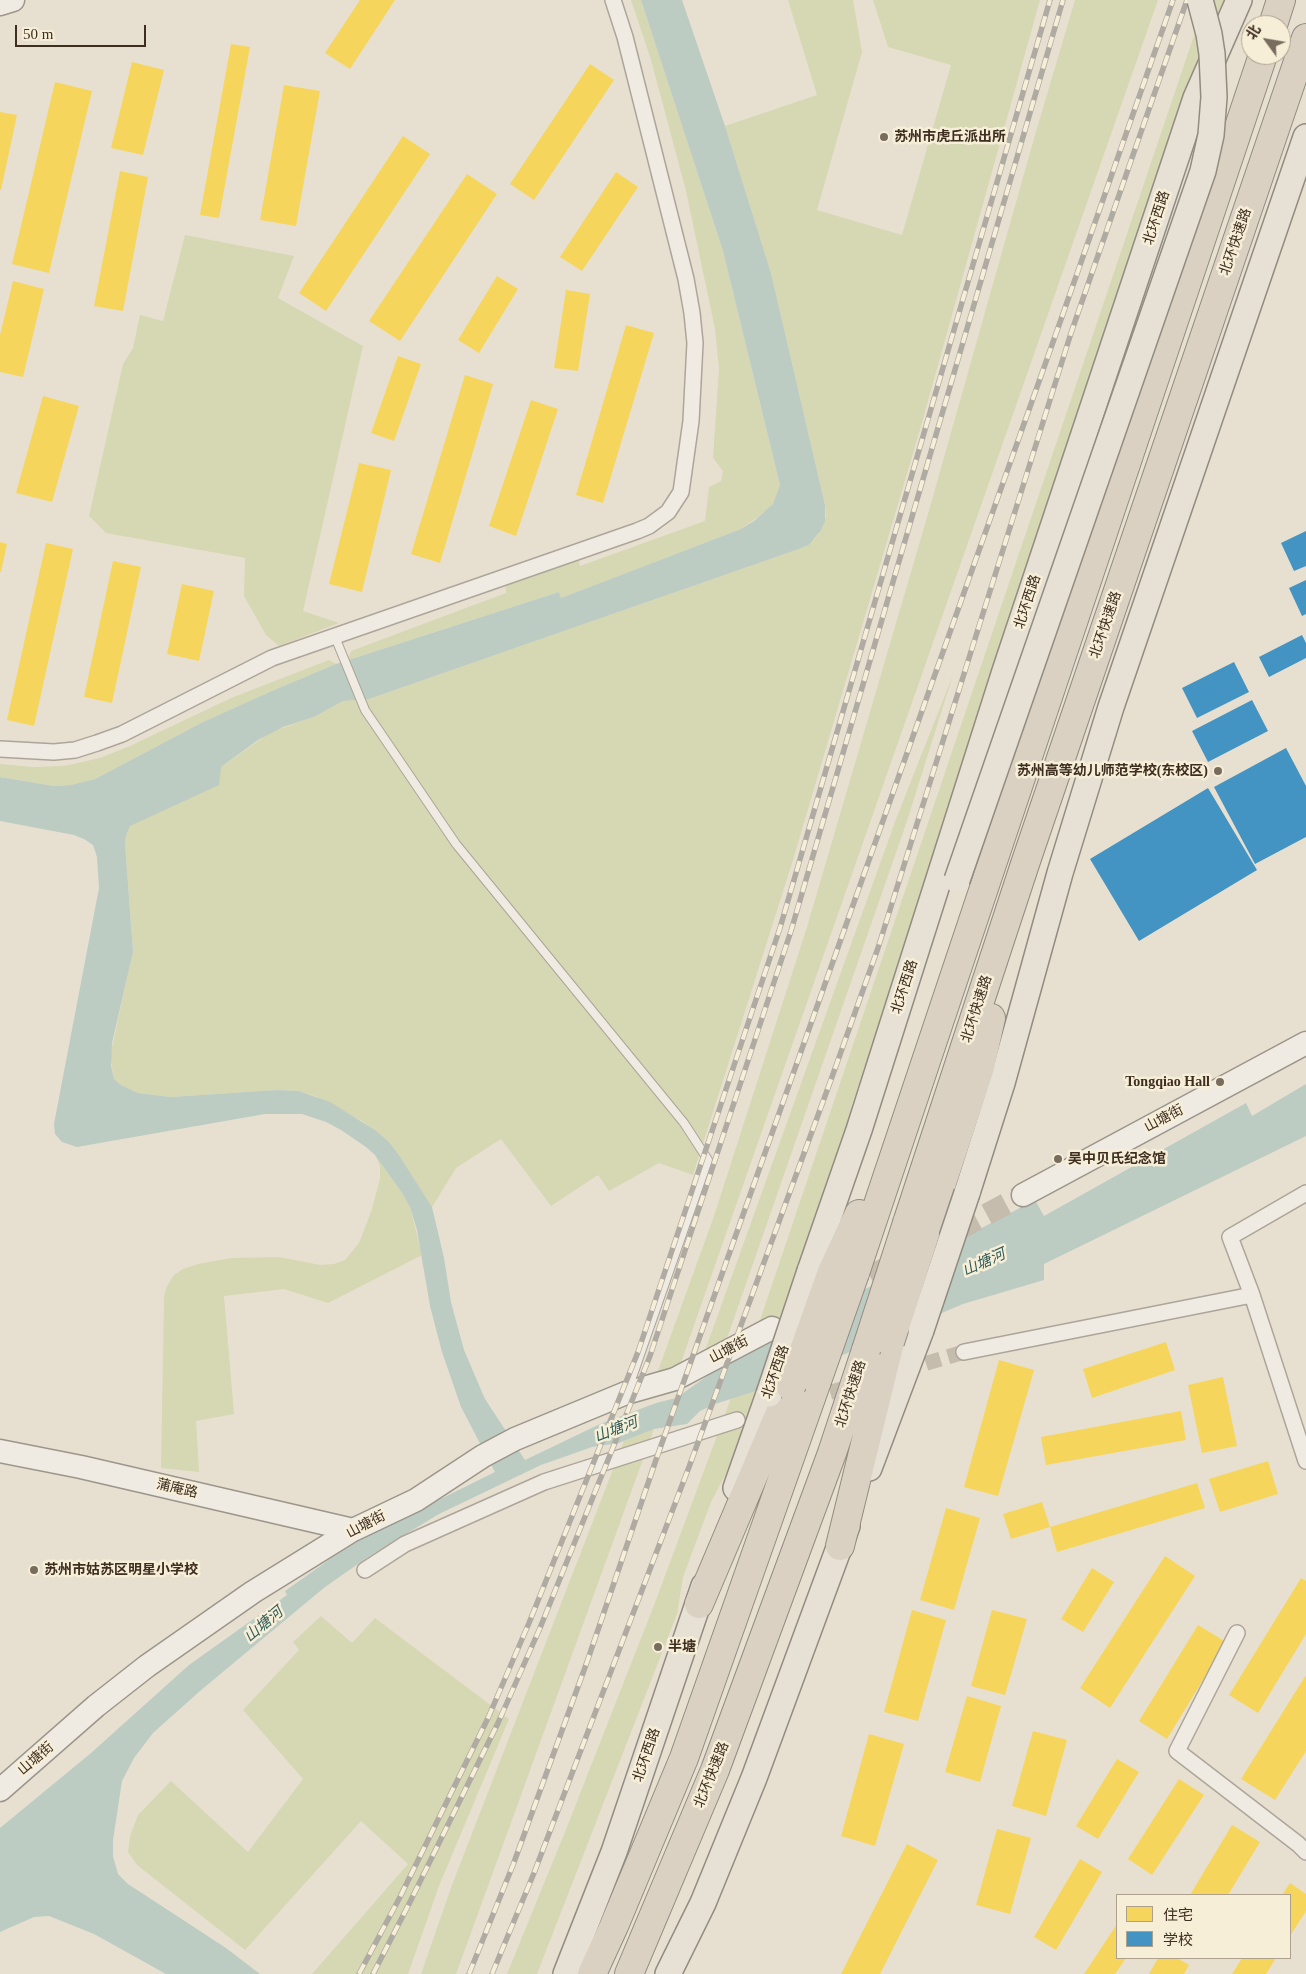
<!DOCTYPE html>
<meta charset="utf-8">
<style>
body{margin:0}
#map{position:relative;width:1306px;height:1974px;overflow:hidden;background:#e7e0d1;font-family:"Times New Roman","Noto Sans SC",serif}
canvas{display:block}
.legend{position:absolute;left:1116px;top:1894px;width:175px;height:65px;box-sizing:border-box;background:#f7eed8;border:1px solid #ada18e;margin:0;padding:6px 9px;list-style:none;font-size:15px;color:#3d2e20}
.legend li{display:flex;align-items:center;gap:10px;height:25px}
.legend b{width:25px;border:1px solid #ada18e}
.north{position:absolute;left:1241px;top:15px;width:50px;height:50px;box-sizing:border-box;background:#f7eed8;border:1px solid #ada18e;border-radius:50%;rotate:302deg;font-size:14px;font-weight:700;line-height:20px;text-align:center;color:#3d2e20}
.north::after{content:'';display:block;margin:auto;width:18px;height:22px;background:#786c5e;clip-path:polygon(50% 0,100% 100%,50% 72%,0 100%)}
.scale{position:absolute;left:15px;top:25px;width:131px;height:22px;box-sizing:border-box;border:2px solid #3d2e20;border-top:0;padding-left:6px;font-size:15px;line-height:18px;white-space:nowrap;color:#3d2e20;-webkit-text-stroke:4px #f7eed8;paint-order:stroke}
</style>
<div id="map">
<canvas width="1306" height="1974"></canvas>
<ul class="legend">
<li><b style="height:14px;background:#f6d55c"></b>住宅</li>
<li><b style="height:14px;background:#4393c3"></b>学校</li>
</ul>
<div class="north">北</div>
<div class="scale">50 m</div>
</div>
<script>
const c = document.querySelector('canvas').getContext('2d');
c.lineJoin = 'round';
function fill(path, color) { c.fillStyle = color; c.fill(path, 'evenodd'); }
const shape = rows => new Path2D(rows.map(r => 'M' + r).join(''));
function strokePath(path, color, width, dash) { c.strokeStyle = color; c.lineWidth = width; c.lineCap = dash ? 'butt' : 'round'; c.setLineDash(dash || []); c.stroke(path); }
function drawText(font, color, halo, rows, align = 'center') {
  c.font = font + ' "Times New Roman","Noto Sans SC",serif'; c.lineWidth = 5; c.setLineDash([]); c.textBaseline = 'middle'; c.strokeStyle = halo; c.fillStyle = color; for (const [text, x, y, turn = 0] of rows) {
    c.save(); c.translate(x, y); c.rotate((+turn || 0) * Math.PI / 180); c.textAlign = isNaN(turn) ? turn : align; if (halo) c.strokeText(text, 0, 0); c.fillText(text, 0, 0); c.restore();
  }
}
fill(shape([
 [631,0,641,0,723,251,780,485,777,496,773,504,766,511,741,529,561,598,559,592,348,660,351,651,506,593,505,582,578,556,580,566,705,521,709,487,721,481,723,471,713,458,719,369,715,329,686,191,651,60],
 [788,0,853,0,862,52,817,210,902,235,951,65,888,47,873,0,1040,0,919,433,793,860,693,1175,659,1163,609,1191,598,1175,551,1206,501,1139,456,1168,432,1207,399,1155,389,1142,362,1121,315,1096,299,1091,277,1090,171,1097,138,1093,121,1085,114,1079,110,1056,133,951,125,843,126,836,130,826,221,767,271,732,314,717,343,701,369,699,799,549,809,545,817,536,826,516,825,505,771,273,725,126,817,95],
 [1075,0,1158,0,678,1371,654,1382,714,1216,807,927,928,514,1035,135],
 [1206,0,1225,0,1190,92,850,1110,848,1141,786,1313,757,1329],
 [185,235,294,256,278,298,363,346,303,611,339,623,279,646,266,635,244,596,245,558,106,533,89,516,123,364,133,348,140,315,163,321],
 [329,660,336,664,274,690,203,722,95,779,71,785,54,786,0,777,0,764,33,767,64,766,100,758,130,746,231,698],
 [953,675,907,821,723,1350,702,1359,896,819],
 [375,1155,402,1193,410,1207,422,1255,328,1303,284,1289,224,1296,234,1414,196,1421,199,1472,161,1468,164,1296,167,1286,174,1275,183,1269,198,1264,231,1258,279,1257,320,1265,334,1264,345,1260,359,1243,371,1212,380,1179,380,1166],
 [755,1391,732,1462,711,1502,683,1577,677,1614,537,1974,507,1974,565,1832,656,1600,731,1398],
 [654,1429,456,1974,421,1974,452,1885,624,1441],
 [321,1616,352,1643,375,1618,509,1719,439,1886,408,1974,312,1974,408,1864,361,1821,245,1950,137,1865,128,1852,130,1836,138,1815,171,1781,248,1852,303,1779,243,1710,299,1650,293,1642]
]), '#d6d7b3');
fill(shape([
 [641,0,682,0,725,126,771,273,825,505,825,521,821,530,809,545,799,549,369,699,343,701,314,717,283,727,258,740,221,767,219,785,130,826,126,836,125,843,133,952,112,1043,111,1066,114,1079,121,1085,138,1093,171,1097,277,1090,299,1091,330,1102,375,1130,389,1142,399,1155,432,1207,444,1258,451,1302,464,1350,485,1399,525,1460,600,1424,656,1403,676,1398,753,1344,772,1338,1035,1200,1044,1216,1246,1103,1252,1116,1306,1084,1306,1136,1044,1264,1044,1280,963,1304,765,1388,715,1404,700,1411,687,1424,654,1429,619,1443,592,1447,541,1465,439,1514,368,1557,325,1587,200,1691,153,1733,134,1758,122,1781,113,1840,113,1856,118,1874,128,1884,226,1948,260,1974,166,1974,94,1934,49,1916,34,1917,0,1932,0,1828,91,1753,189,1665,287,1595,285,1591,333,1557,372,1533,495,1472,461,1407,442,1352,430,1306,417,1230,410,1207,402,1193,375,1155,366,1147,341,1130,326,1122,302,1114,265,1114,77,1147,62,1142,55,1134,54,1124,99,888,97,857,93,845,84,839,74,835,0,821,0,777,54,786,71,785,95,779,203,722,274,690,336,664,559,592,561,598,741,529,754,521,773,504,780,485,723,251]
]), '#bcccc2');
fill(shape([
 [360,0,395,0,350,69,325,53],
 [231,44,250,47,219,218,200,215],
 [132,62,164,70,143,155,111,148],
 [590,64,614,80,534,200,510,184],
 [55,82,92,91,49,273,12,264],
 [284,85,320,91,296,226,260,220],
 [0,112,17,115,1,190,0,190],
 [403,136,430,154,326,311,299,293],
 [120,171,148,177,123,311,94,306],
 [616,172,638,187,582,271,560,257],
 [467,174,497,194,400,341,369,321],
 [497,276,518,289,479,353,458,340],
 [13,281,44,289,23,377,0,372,0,335],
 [566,290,590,294,578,371,554,368],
 [626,325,654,333,603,503,576,495],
 [398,356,421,364,394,441,371,433],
 [465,375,493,384,440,563,411,554],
 [43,396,79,406,52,502,16,493],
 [531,400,558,409,516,536,489,526],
 [359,463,391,470,362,592,329,584],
 [0,542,7,544,1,572,0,572],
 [46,543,73,549,34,726,7,720],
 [113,561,141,567,112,703,84,697],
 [182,584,214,591,199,661,167,654],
 [1166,1342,1175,1370,1092,1398,1083,1369],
 [999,1360,1034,1370,998,1496,964,1487],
 [1223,1377,1237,1446,1202,1453,1188,1385],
 [1181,1411,1186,1440,1046,1465,1041,1437],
 [1268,1461,1278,1494,1220,1512,1209,1479],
 [1197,1483,1205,1508,1057,1552,1050,1527],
 [1042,1502,1050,1527,1011,1539,1003,1514],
 [946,1508,980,1518,954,1610,920,1600],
 [1165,1556,1195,1576,1110,1708,1080,1688],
 [1092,1568,1114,1582,1083,1632,1061,1619],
 [1301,1578,1306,1581,1306,1634,1258,1713,1229,1695],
 [912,1610,946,1620,918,1721,884,1712],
 [992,1610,1027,1619,1005,1695,971,1686],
 [1198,1625,1226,1642,1167,1739,1139,1721],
 [1306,1675,1306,1751,1275,1800,1241,1779],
 [967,1696,1001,1706,980,1782,945,1772],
 [1033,1731,1067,1740,1046,1816,1012,1806],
 [869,1734,904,1744,875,1846,841,1836],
 [1117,1759,1139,1772,1098,1839,1076,1826],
 [1179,1779,1204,1795,1152,1875,1128,1859],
 [1232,1825,1260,1842,1228,1895,1190,1895],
 [997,1829,1031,1838,1010,1914,976,1905],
 [907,1844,938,1860,880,1974,841,1974],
 [1080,1859,1102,1872,1056,1950,1034,1937],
 [1290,1883,1306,1894,1306,1911,1290,1936,1290,1895,1282,1895],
 [1117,1924,1117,1958,1126,1958,1115,1974,1084,1974],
 [1158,1958,1177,1958,1189,1965,1184,1974,1149,1974],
 [1242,1958,1276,1958,1266,1974,1232,1974]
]), '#f6d55c');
fill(shape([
 [1306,531,1306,566,1294,571,1281,543],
 [1306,580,1306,614,1302,616,1289,588],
 [1302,635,1306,643,1306,658,1269,677,1259,657],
 [1234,662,1249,692,1197,718,1182,688],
 [1252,700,1268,731,1208,762,1192,731],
 [1286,748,1306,786,1306,837,1255,864,1214,787],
 [1208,788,1257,870,1139,941,1090,859]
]), '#4393c3');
strokePath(shape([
 [904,1370,964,1352],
 [808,1399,858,1384]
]), '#c5bcae', 15, [15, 8]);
strokePath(shape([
 [841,1292,1023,1195]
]), '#c5bcae', 22, [22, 11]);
const lane = shape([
 [335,637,365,710,456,844,684,1123,708,1160,628,1389]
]);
const street = shape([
 [0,749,54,752,75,750,97,743,122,734,272,658,637,531,649,526,668,512,681,492,691,421,695,343,692,313,686,279,625,37,613,0],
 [1252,1295,1306,1461],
 [964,1352,1252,1295,1230,1237,1306,1193],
 [365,1570,405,1544,544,1482,737,1420],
 [1237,1633,1177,1751,1298,1844,1306,1852]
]);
const secondary = shape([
 [0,4,13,0],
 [1023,1195,1306,1043],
 [0,1451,81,1467,353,1530],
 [0,1790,96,1706,147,1666,253,1592,353,1530,416,1500,483,1456,515,1439,626,1393,675,1379,772,1328]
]);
const primary = shape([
 [967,1193,1002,1083,1060,873,1111,707,1306,137],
 [810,1271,859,1130,1005,671,1196,98,1239,0],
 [869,1468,921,1330],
 [736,1488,769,1394],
 [566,1974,614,1852,704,1586],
 [668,1974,703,1903,754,1778,847,1526]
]);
const highway = shape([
 [1273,25,1281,0],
 [907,1223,1025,864,1306,38],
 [925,1234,980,1067,991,1018],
 [832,1272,859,1214],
 [855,1273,1263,55],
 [840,1546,890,1342],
 [699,1604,791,1387],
 [592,1974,614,1926,684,1758,817,1381],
 [629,1974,715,1770,832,1453,866,1350]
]);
strokePath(lane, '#ada599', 10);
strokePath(street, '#ada599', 18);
strokePath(secondary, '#9c958a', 25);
strokePath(primary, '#928b80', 28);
strokePath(highway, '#928b80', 30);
strokePath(lane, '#efebe3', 8);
strokePath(street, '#efebe3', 15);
strokePath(secondary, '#efebe3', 22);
strokePath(primary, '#e6e1d4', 25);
strokePath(highway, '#dad1c2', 28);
const rail = shape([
 [359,1974,400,1897,488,1718,529,1623,638,1352,780,928,1050,0],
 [373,1974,410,1902,498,1723,540,1628,650,1356,791,931,1063,0],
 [469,1974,513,1865,587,1662,657,1457,1058,328,1173,0],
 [492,1974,534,1873,689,1467,832,1077,878,948,1071,333,1187,0]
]);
strokePath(rail, '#afaaa2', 5.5);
strokePath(rail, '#f7eed8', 4, [11]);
const primaryBridge = shape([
 [957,880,1203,171,1211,135,1214,97,1212,54,1209,34,1200,0],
 [921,1330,967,1193],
 [769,1394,810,1271]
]);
const highwayBridge = shape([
 [890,1342,925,1234],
 [866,1350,907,1223],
 [817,1381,855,1273],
 [791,1387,832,1272]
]);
strokePath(primaryBridge, '#928b80', 28, []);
strokePath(highwayBridge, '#928b80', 30, []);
strokePath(primaryBridge, '#e6e1d4', 25);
strokePath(highwayBridge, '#dad1c2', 28);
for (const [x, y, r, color] of [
 [884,137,5,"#786c5e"],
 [1218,771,5,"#786c5e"],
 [1220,1082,5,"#786c5e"],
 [1058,1159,5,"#786c5e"],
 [34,1570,5,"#786c5e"],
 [658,1647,5,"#786c5e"]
]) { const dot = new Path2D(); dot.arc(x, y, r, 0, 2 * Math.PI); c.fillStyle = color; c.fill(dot); strokePath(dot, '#f7eed8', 2); }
drawText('bold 14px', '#3d2e20', '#f7eed8', [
 ["苏州市虎丘派出所",894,137],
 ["苏州高等幼儿师范学校(东校区)",1208,771,"right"],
 ["Tongqiao Hall",1210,1082,"right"],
 ["吴中贝氏纪念馆",1068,1159],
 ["苏州市姑苏区明星小学校",44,1570],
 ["半塘",668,1647]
], 'left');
drawText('14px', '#3d2e20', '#f7eed8', [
 ["北环西路",1157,218,-72],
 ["北环快速路",1236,242,-71],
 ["北环西路",1028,602,-72],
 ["北环快速路",1106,625,-71],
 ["北环西路",905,987,-72],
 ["北环快速路",977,1009,-72],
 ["山塘街",1164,1119,-28],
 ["山塘街",729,1350,-28],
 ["北环西路",776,1372,-71],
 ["北环快速路",851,1394,-72],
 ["蒲庵路",177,1489,13],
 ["山塘街",366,1525,-28],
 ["北环西路",647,1755,-71],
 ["山塘街",36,1759,-41],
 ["北环快速路",712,1775,-68]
]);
drawText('italic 15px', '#2f5d5a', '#f7eed8', [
 ["山塘河",984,1263,-24],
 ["山塘河",616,1430,-21],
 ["山塘河",264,1625,-40]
]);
</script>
